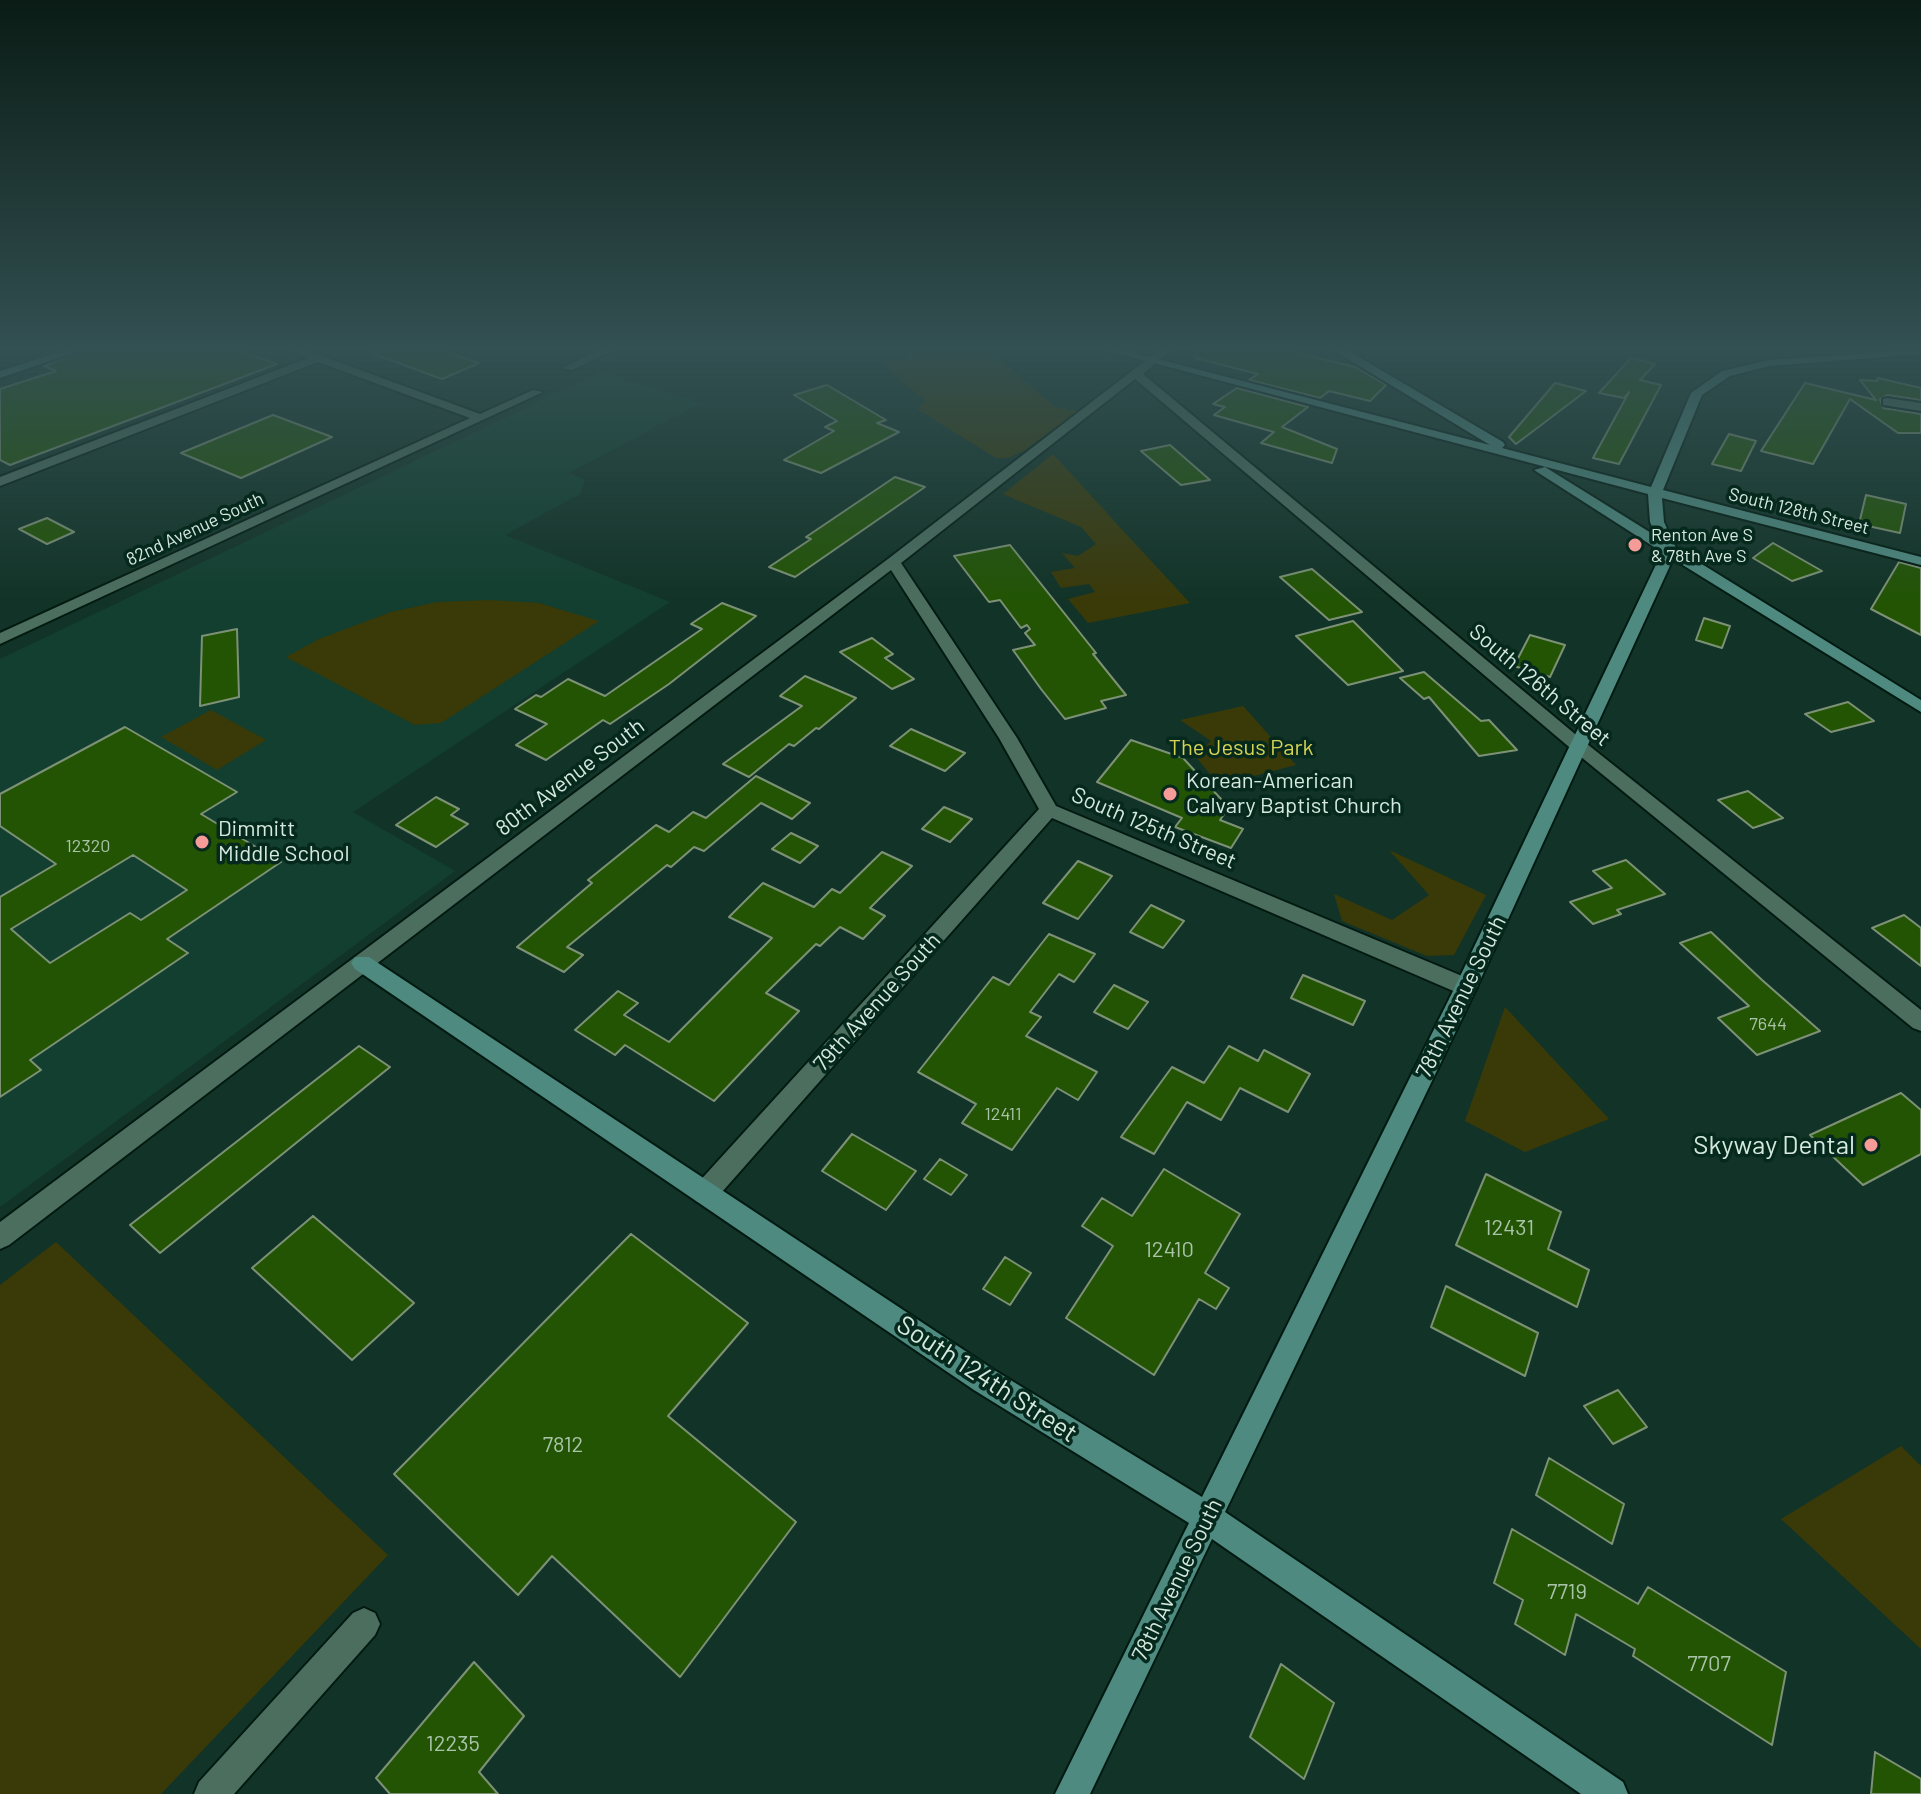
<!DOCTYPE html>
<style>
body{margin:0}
canvas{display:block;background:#123327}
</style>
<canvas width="1921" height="1794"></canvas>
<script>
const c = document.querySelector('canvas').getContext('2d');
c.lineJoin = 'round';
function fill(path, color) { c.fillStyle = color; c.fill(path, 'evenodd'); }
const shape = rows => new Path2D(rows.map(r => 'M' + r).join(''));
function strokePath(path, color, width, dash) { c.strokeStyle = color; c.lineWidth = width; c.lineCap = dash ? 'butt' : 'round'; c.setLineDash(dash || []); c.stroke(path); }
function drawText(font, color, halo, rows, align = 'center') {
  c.font = font + ' Barlow,sans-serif'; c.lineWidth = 7; c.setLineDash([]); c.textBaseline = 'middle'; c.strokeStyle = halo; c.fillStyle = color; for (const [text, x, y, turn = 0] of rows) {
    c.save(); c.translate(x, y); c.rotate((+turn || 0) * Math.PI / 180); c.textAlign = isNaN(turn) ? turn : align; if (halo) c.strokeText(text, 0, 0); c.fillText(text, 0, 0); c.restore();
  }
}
fill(shape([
 [601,372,701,403,569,473,585,480,580,494,505,535,670,602,353,812,455,871,0,1207,0,659]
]), '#123f2f');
fill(shape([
 [911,350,989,350,1055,407,1078,411,1025,450,1008,458,996,458,917,409,925,401,882,363,908,358],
 [1053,454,1116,523,1190,603,1088,623,1068,599,1095,592,1089,584,1061,588,1051,572,1075,568,1062,553,1078,556,1096,544,1081,527,1003,494],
 [490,600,539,603,599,621,441,723,415,725,286,657,319,639,391,612,437,602],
 [1243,706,1296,765,1219,785,1195,756,1211,741,1180,720],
 [211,710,266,740,217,770,161,737],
 [1389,850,1486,895,1454,955,1427,956,1342,921,1334,894,1392,920,1429,895],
 [1505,1007,1609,1119,1525,1152,1465,1121],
 [56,1242,388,1555,161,1794,0,1794,0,1285],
 [1901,1446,1921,1466,1921,1649,1781,1519]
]), '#3a3908');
const building = shape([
 [84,350,237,350,277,364,10,465,0,460,0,389,56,371,44,366,84,350],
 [372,350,439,350,479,363,442,379,371,353,372,350],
 [1196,350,1286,350,1355,367,1386,385,1370,401,1329,391,1320,398,1249,380,1258,374,1195,358,1196,350],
 [1631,358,1655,364,1640,380,1661,385,1619,464,1593,458,1629,392,1624,398,1599,393,1631,358],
 [1878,378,1921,388,1921,400,1887,395,1880,399,1883,408,1921,414,1921,433,1898,433,1850,399,1813,464,1761,451,1805,383,1876,400,1860,380,1877,381,1878,378],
 [1555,383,1586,391,1516,444,1509,437,1555,383],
 [827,385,886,420,877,423,899,432,821,473,784,460,834,431,825,427,837,421,794,395,827,385],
 [1237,388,1308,407,1282,427,1337,449,1332,463,1261,443,1274,432,1214,415,1225,407,1213,404,1237,388],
 [273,415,332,437,241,478,181,453,273,415],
 [1729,434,1756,441,1741,471,1712,464,1729,434],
 [1170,445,1210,480,1181,485,1141,451,1170,445],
 [895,477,925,487,795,577,769,567,811,539,806,537,895,477],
 [1866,495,1906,504,1900,533,1859,524,1866,495],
 [47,518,74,532,47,544,19,529,47,518],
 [1773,543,1822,571,1792,581,1753,558,1773,543],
 [1010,545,1096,653,1093,654,1126,695,1101,701,1106,708,1065,719,1041,689,1013,650,1035,645,1025,633,1030,629,1027,625,1021,628,1000,600,989,602,954,556,1010,545],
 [1899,562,1921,568,1921,635,1871,609,1899,562],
 [1312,569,1362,612,1329,620,1280,577,1312,569],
 [722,603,756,616,669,684,610,724,603,720,546,760,516,745,547,724,515,709,536,695,541,697,568,679,605,696,702,629,691,624,722,603],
 [1704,618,1730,626,1722,648,1696,640,1704,618],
 [1353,621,1403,671,1348,685,1296,636,1353,621],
 [237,629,239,697,200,706,202,636,237,629],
 [1530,635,1565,645,1550,677,1514,666,1530,635],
 [872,638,893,654,885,658,914,679,892,689,840,652,872,638],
 [1424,672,1481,721,1489,720,1517,750,1479,756,1429,697,1424,699,1400,678,1424,672],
 [805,676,856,698,819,729,816,728,794,746,789,744,749,777,723,764,802,706,780,696,805,676],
 [1848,702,1874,721,1831,732,1805,714,1848,702],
 [125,727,237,792,201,814,281,862,167,939,188,953,30,1060,41,1070,0,1097,0,897,56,864,0,826,0,794,125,727],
 [133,855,187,890,141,920,130,913,50,963,11,929,133,855],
 [911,729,965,753,945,771,890,746,911,729],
 [1131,740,1183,758,1221,799,1216,806,1227,810,1220,820,1243,829,1231,848,1175,827,1182,818,1097,782,1131,740],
 [756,776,810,803,792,819,761,803,704,851,694,847,671,867,667,865,567,947,583,955,564,972,517,947,592,883,588,880,656,825,669,832,693,812,706,818,756,776],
 [1748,791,1783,818,1753,828,1718,800,1748,791],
 [436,797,459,809,451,815,468,824,436,847,396,825,436,797],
 [944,807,972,819,950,842,922,829,944,807],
 [791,833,818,846,800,863,772,849,791,833],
 [882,852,912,866,870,908,885,916,863,939,840,927,820,946,816,944,766,993,799,1011,714,1101,625,1045,615,1055,575,1030,618,991,638,1003,624,1015,669,1042,772,938,729,917,763,883,814,907,832,889,840,893,882,852],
 [1626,860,1665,894,1617,910,1621,914,1593,924,1570,902,1612,888,1593,871,1626,860],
 [1078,861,1112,876,1078,919,1043,903,1078,861],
 [1151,905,1184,921,1163,948,1130,932,1151,905],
 [1904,915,1921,928,1921,966,1872,928,1904,915],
 [1711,932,1762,980,1820,1031,1757,1055,1718,1018,1749,1006,1680,943,1711,932],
 [1049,934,1095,954,1074,982,1059,974,1030,1012,1041,1017,1026,1036,1097,1072,1078,1100,1057,1088,1012,1150,962,1123,976,1104,918,1072,993,977,1009,985,1049,934],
 [1303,975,1365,1001,1353,1025,1291,998,1303,975],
 [1114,985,1148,1002,1128,1029,1094,1012,1114,985],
 [359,1046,390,1067,160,1253,130,1225,359,1046],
 [1229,1046,1258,1061,1264,1050,1310,1074,1288,1112,1240,1088,1221,1120,1187,1102,1154,1154,1121,1137,1172,1067,1204,1083,1229,1046],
 [1901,1093,1921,1110,1921,1154,1863,1185,1810,1135,1901,1093],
 [852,1134,916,1171,886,1210,822,1171,852,1134],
 [940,1159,967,1175,951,1195,924,1179,940,1159],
 [1164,1169,1240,1214,1205,1273,1229,1288,1216,1309,1199,1299,1154,1375,1066,1318,1113,1246,1082,1226,1102,1198,1132,1216,1164,1169],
 [1486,1174,1561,1212,1548,1249,1589,1270,1577,1307,1456,1245,1486,1174],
 [313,1216,414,1303,352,1360,252,1268,313,1216],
 [631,1234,748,1323,668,1416,796,1522,680,1677,552,1556,518,1595,394,1474,631,1234],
 [1005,1257,1031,1273,1010,1305,983,1289,1005,1257],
 [1446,1286,1538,1333,1525,1376,1431,1327,1446,1286],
 [1618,1390,1647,1427,1613,1444,1584,1406,1618,1390],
 [1549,1458,1624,1504,1612,1544,1536,1495,1549,1458],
 [1512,1529,1638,1604,1648,1587,1786,1672,1772,1745,1633,1656,1635,1649,1576,1614,1565,1655,1515,1624,1523,1600,1494,1583,1512,1529],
 [474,1662,524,1716,479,1772,498,1794,390,1794,376,1778,474,1662],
 [1281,1664,1334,1703,1304,1779,1250,1737,1281,1664],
 [1875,1752,1921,1779,1921,1794,1871,1794,1875,1752]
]);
fill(building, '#225404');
strokePath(building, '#7d9176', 2);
const street = shape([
 [290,350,306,350,480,414,533,390,543,392,0,644,0,633,470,418,318,362,0,486,0,477,308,358,290,350],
 [599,350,614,350,572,370,562,368,599,350],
 [1159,350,1172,350,1143,374,1587,744,1921,1010,1921,1031,1913,1028,1575,752,1135,379,901,563,1017,738,1056,806,1474,981,1477,987,1474,993,1466,995,1458,993,1052,818,714,1201,705,1204,696,1201,693,1193,696,1185,1039,809,999,738,891,570,9,1245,0,1249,0,1222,888,559,1159,350],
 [1887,398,1921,403,1921,411,1883,405,1883,399,1887,398],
 [364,1608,375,1613,380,1624,375,1635,234,1794,194,1794,199,1782,353,1613,364,1608]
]);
const secondary = shape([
 [65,350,81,350,0,378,0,371,65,350],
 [1105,350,1123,350,1490,445,1333,350,1347,350,1503,442,1505,445,1502,448,1651,487,1691,393,1722,371,1769,360,1921,350,1921,354,1769,366,1730,376,1702,395,1663,490,1921,557,1921,565,1662,498,1664,522,1676,548,1921,700,1921,712,1673,559,1477,987,1225,1512,1623,1782,1628,1794,1581,1794,1212,1539,1090,1794,1055,1794,1189,1523,974,1390,355,969,351,963,355,957,369,957,994,1370,1202,1497,1455,987,1662,552,1534,470,1545,467,1656,536,1650,522,1648,494,1105,350]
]);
strokePath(street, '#021a11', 4);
strokePath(secondary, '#021a11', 4);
fill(street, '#4c6e5f');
fill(secondary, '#4f8a80');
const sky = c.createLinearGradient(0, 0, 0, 601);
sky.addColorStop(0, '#0a1c15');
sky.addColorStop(0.58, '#335052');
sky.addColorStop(1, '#33505200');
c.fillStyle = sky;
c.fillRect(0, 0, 1921, 601);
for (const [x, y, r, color] of [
 [1635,545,8,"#f59b98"],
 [1170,794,8,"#f59b98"],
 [202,842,8,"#f59b98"],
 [1871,1145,8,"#f59b98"]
]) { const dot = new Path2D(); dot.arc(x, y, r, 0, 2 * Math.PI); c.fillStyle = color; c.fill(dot); strokePath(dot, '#06291d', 3); }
drawText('18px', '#d6e9e0', '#06291d', [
 ["South 128th Street",1799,511,14],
 ["82nd Avenue South",195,529,-25]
]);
drawText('18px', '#d6e9e0', '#06291d', [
 ["Renton Ave S",1651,535],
 ["& 78th Ave S",1651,556]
], 'left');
drawText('18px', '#a9c4a9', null, [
 ["12320",88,846],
 ["7644",1768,1024],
 ["12411",1003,1114]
]);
drawText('22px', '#d6e9e0', '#06291d', [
 ["South 126th Street",1540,685,40],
 ["80th Avenue South",570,777,-37],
 ["South 125th Street",1154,828,23],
 ["78th Avenue South",1461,997,-64],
 ["79th Avenue South",877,1002,-48],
 ["78th Avenue South",1177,1580,-64]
]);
drawText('22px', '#d4d354', '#06291d', [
 ["The Jesus Park",1241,748]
]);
drawText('22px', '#d6e9e0', '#06291d', [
 ["Korean-American",1186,781],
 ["Calvary Baptist Church",1186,806],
 ["Dimmitt",218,829],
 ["Middle School",218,854]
], 'left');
drawText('22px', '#a9c4a9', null, [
 ["12431",1509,1228],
 ["12410",1169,1250],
 ["7812",563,1445],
 ["7719",1567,1592],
 ["7707",1709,1664],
 ["12235",453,1744]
]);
drawText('26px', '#d6e9e0', '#06291d', [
 ["Skyway Dental",1855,1145]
], 'right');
drawText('26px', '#d6e9e0', '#06291d', [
 ["South 124th Street",987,1379,33]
]);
</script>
